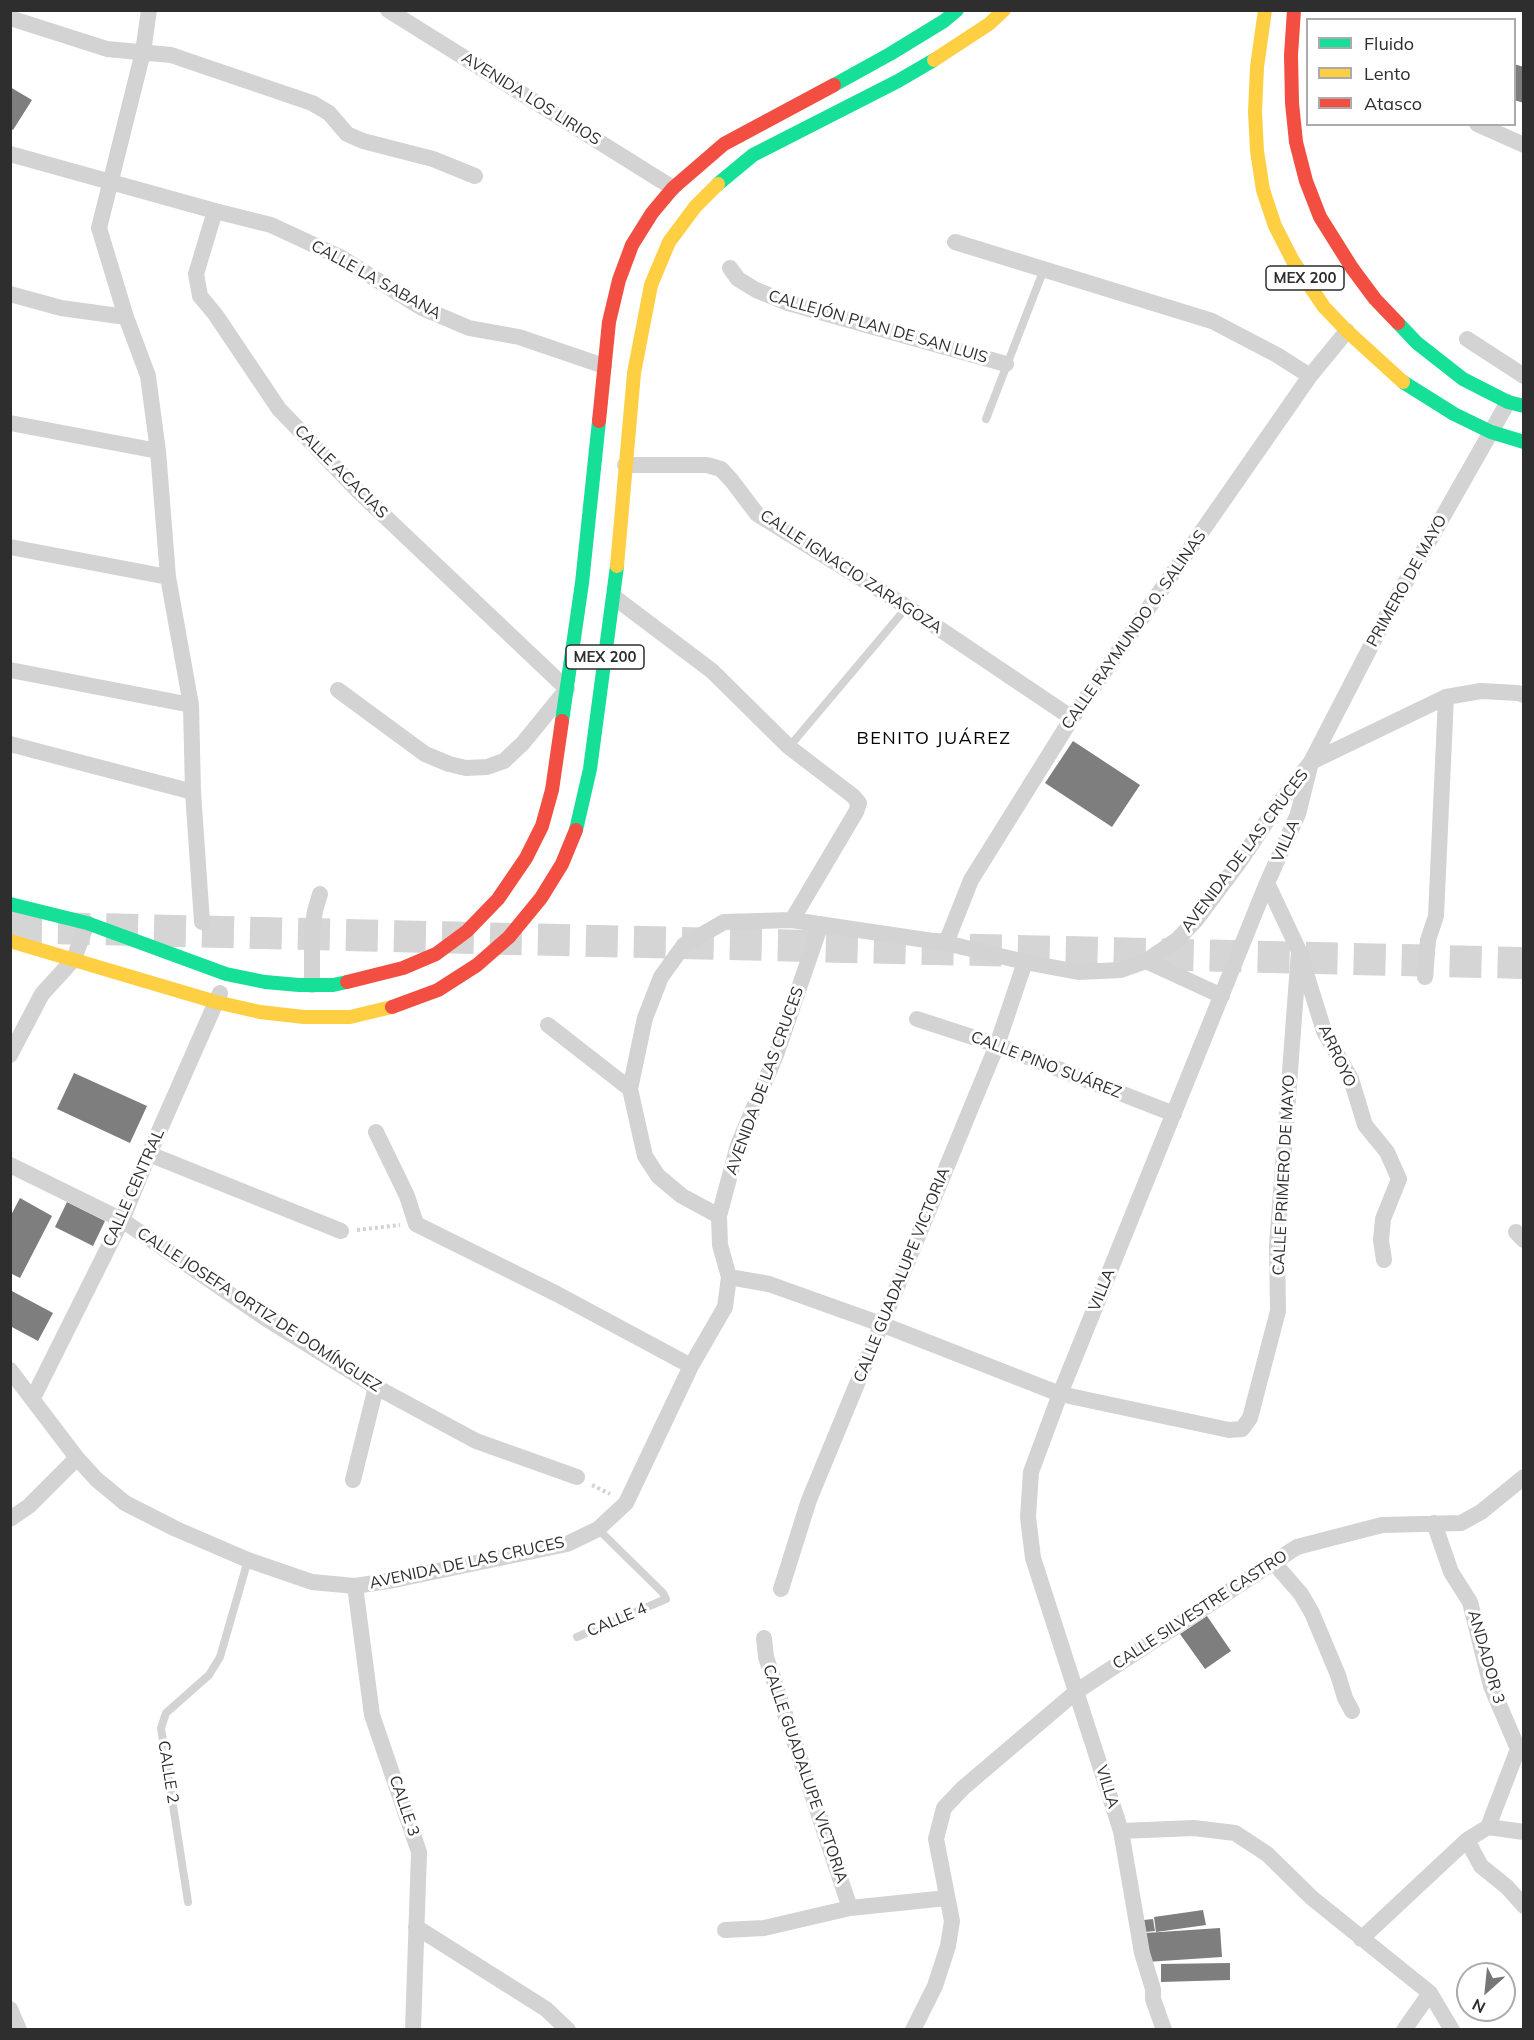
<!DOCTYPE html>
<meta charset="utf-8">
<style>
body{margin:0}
#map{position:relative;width:1534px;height:2040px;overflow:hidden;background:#fff;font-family:Mulish,sans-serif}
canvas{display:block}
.frame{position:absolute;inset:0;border:12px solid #2e2e2e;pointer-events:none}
.legend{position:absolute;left:1306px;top:18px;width:210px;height:108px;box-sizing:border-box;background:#fff;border:2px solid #ababab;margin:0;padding:8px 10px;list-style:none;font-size:18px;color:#2e2e2e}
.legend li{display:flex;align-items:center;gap:12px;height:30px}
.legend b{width:30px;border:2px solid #ababab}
.north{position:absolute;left:1456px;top:1962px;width:60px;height:60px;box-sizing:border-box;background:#fff;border:2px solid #ababab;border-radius:50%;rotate:207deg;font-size:16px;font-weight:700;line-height:24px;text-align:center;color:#2e2e2e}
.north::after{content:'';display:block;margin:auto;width:21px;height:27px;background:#777;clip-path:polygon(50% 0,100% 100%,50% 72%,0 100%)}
</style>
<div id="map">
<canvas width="1534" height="2040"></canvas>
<div class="frame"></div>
<ul class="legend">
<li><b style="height:8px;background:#16e098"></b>Fluido</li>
<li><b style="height:8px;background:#ffcf43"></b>Lento</li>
<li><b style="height:8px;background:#f24e42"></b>Atasco</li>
</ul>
<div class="north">N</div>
</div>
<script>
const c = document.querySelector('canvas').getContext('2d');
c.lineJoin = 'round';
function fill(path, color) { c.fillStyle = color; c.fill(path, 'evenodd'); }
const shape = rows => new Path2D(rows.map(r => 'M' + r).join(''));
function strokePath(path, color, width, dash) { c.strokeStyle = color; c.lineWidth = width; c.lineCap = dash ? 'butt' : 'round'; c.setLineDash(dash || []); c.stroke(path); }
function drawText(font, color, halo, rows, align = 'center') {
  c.font = font + ' Mulish,sans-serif'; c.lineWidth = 6; c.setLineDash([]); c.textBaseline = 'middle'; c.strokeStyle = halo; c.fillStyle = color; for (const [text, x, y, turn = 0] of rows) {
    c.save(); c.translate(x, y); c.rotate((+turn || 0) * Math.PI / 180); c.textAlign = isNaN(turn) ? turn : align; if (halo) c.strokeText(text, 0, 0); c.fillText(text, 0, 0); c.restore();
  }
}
fill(shape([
 [1514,64,1524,67,1524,103,1514,100],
 [10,87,32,100,13,130,10,128],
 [1073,741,1140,785,1112,827,1045,783],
 [74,1073,147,1106,130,1143,57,1109],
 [20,1198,52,1216,20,1278,10,1273,10,1217],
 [67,1202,105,1221,93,1246,55,1227],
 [10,1290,53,1313,38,1341,10,1326],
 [1207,1616,1231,1651,1205,1669,1180,1634],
 [1203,1910,1206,1925,1156,1932,1154,1917],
 [1153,1919,1155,1931,1145,1932,1144,1920],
 [1220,1928,1222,1957,1146,1962,1145,1933],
 [1230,1963,1230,1980,1161,1982,1161,1964]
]), '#7e7e7e');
strokePath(shape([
 [10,927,1524,963]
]), '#d5d5d5', 32, [32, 16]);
strokePath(shape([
 [357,1230,400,1225],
 [592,1485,610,1494]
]), '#d3d3d3', 4, [3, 3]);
strokePath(shape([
 [986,419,1044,269],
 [789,747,907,607],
 [577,1637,666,1599,663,1593,598,1529],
 [188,1902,161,1728,166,1713,209,1675,220,1657,248,1560]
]), '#d3d3d3', 8);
strokePath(shape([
 [149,10,143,52,99,228,126,317,148,376,158,451,168,577,191,705,193,792,202,922],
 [388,10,673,188],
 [10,18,107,49,171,55,312,103,329,113,347,134,363,141,433,159,475,176],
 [1477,124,1524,145],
 [10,154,215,211,271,225,340,257,422,308,469,328,519,337,604,366],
 [215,211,196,274,200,296,215,314,279,409,358,491,567,689,523,743,504,761,487,767,466,768,449,764,425,754,338,690],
 [955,242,1212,321,1277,355,1310,376],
 [730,268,738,279,756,290,788,303,1006,364],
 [10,294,61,308,126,317],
 [1467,339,1524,376],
 [10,423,158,451],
 [625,465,707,465,721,469,732,481,757,514,907,607,1072,718],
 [10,547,168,577],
 [614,597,712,671,789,747,853,796,859,803,856,812,792,920],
 [10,670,191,705],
 [10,744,193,792],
 [1267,883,1299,951,1324,1031,1351,1079,1365,1125,1387,1152,1399,1179,1383,1219,1381,1240,1384,1260],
 [946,943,971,880,1072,718,1310,376,1347,331],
 [1146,961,1222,996],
 [1425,977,1428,940,1436,916,1446,697],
 [312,985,312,932,315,911,320,894],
 [917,1019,997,1045,1174,1114],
 [548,1025,630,1089],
 [10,1055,42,994,74,959,87,923],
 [376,1132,407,1196,416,1224,557,1294,691,1366],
 [149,1154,341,1231],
 [10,1165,122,1220,265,1318,376,1387,476,1441,577,1477],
 [719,1216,682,1196,658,1176,645,1156,630,1089,645,1018,661,977,684,945,724,922,792,920,946,943,1025,962,1078,972,1121,970,1146,961,1178,939,1196,920,1238,864,1277,806,1311,762,1446,697,1481,691,1518,693,1524,695],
 [1516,1232,1524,1240],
 [729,1277,769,1284,881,1324,1060,1394,1229,1430,1242,1429,1250,1418,1278,1311,1277,1245,1299,951],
 [10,1370,77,1458,96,1479,125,1503,176,1529,248,1560,312,1582,355,1586,394,1580,567,1544,598,1529,626,1503,691,1366,725,1307,729,1277,720,1245,719,1216,738,1145,776,1055,821,924],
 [33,1398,122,1220,149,1154,220,993],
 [353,1480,376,1387],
 [10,1519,29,1506,77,1458],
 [1434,1523,1451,1572,1470,1602,1491,1686,1518,1749,1488,1827],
 [1274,1563,1301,1594,1312,1613,1338,1675,1345,1698,1352,1711],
 [355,1586,372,1715,419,1852,413,2030],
 [781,1589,809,1500,997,1045,1025,962],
 [764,1638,766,1657,850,1908],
 [1121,1831,1194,1828,1235,1833,1267,1854,1312,1898,1430,1993,1452,2030],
 [1467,1840,1481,1866,1507,1887,1524,1906],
 [416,1927,546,2009,568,2030],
 [725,1930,764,1928,850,1908,947,1898],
 [1361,1939,1467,1840,1488,1827,1524,1832],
 [10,2009,19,2030],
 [913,2030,935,1986,948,1946,952,1921,936,1839,944,1808,963,1788,1077,1691,1297,1547,1382,1525,1461,1523,1481,1512,1524,1477],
 [1164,2030,1153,1999,1153,1989,1142,1953,1121,1831,1033,1558,1028,1517,1031,1472,1060,1394,1267,883,1298,814,1311,762,1388,613,1508,402],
 [1404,2030,1430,1993]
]), '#d3d3d3', 16);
strokePath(shape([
 [834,85,890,54,944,21,957,10],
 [718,184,753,155,898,81,934,60],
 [1398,323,1417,343,1463,379,1508,402,1524,406],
 [1403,382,1454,414,1491,432,1524,442],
 [562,721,582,583,599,421],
 [576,830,590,769,617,566],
 [10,904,87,923,226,974,265,982,299,985,333,985,347,982]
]), '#16e098', 14);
strokePath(shape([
 [1265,10,1257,67,1255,112,1257,151,1263,190,1275,226,1293,261,1324,307,1347,331,1403,382],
 [934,60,989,24,1004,10],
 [617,566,634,373,651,285,669,242,695,207,718,184],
 [10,941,216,1002,260,1012,304,1017,350,1017,392,1007]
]), '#ffcf43', 14);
strokePath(shape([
 [1294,10,1291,55,1292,103,1296,142,1306,181,1320,217,1352,268,1375,299,1398,323],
 [599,421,609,322,619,280,632,245,652,213,673,188,724,144,834,85],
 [347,982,403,968,436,954,467,931,498,899,526,858,542,826,552,790,562,721],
 [392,1007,438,990,477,965,509,937,541,898,562,864,576,830]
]), '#f24e42', 14);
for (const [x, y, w] of [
 [1305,278,78],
 [605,657,78]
]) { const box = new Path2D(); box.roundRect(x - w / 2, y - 12, w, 24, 4.5); c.fillStyle = '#fff'; c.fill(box); strokePath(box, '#2e2e2e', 1.5); }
drawText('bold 15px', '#2e2e2e', null, [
 ["MEX 200",1305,278],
 ["MEX 200",605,657]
]);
drawText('16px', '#2e2e2e', '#fff', [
 ["AVENIDA LOS LIRIOS",531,99,32],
 ["CALLE LA SABANA",376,280,29],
 ["CALLEJÓN PLAN DE SAN LUIS",878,327,16],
 ["CALLE ACACIAS",341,472,45],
 ["CALLE IGNACIO ZARAGOZA",851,572,33],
 ["PRIMERO DE MAYO",1407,581,-61],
 ["CALLE RAYMUNDO O. SALINAS",1134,630,-55],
 ["VILLA",1286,841,-66],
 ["AVENIDA DE LAS CRUCES",1245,851,-53],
 ["ARROYO",1337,1056,65],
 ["CALLE PINO SUÁREZ",1046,1065,21],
 ["AVENIDA DE LAS CRUCES",765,1081,-70],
 ["CALLE PRIMERO DE MAYO",1284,1175,-87],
 ["CALLE CENTRAL",134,1188,-66],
 ["CALLE GUADALUPE VICTORIA",902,1275,-68],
 ["VILLA",1102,1290,-68],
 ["CALLE JOSEFA ORTIZ DE DOMÍNGUEZ",259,1310,33],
 ["AVENIDA DE LAS CRUCES",467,1563,-12],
 ["CALLE SILVESTRE CASTRO",1200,1610,-33],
 ["CALLE 4",617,1620,-23],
 ["ANDADOR 3",1486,1657,74],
 ["CALLE 2",168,1772,81],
 ["CALLE GUADALUPE VICTORIA",805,1774,71],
 ["VILLA",1107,1787,73],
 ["CALLE 3",404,1806,71]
]);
c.letterSpacing = '1.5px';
drawText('18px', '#000', '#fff', [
 ["BENITO JUÁREZ",934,739]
]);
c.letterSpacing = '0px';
</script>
